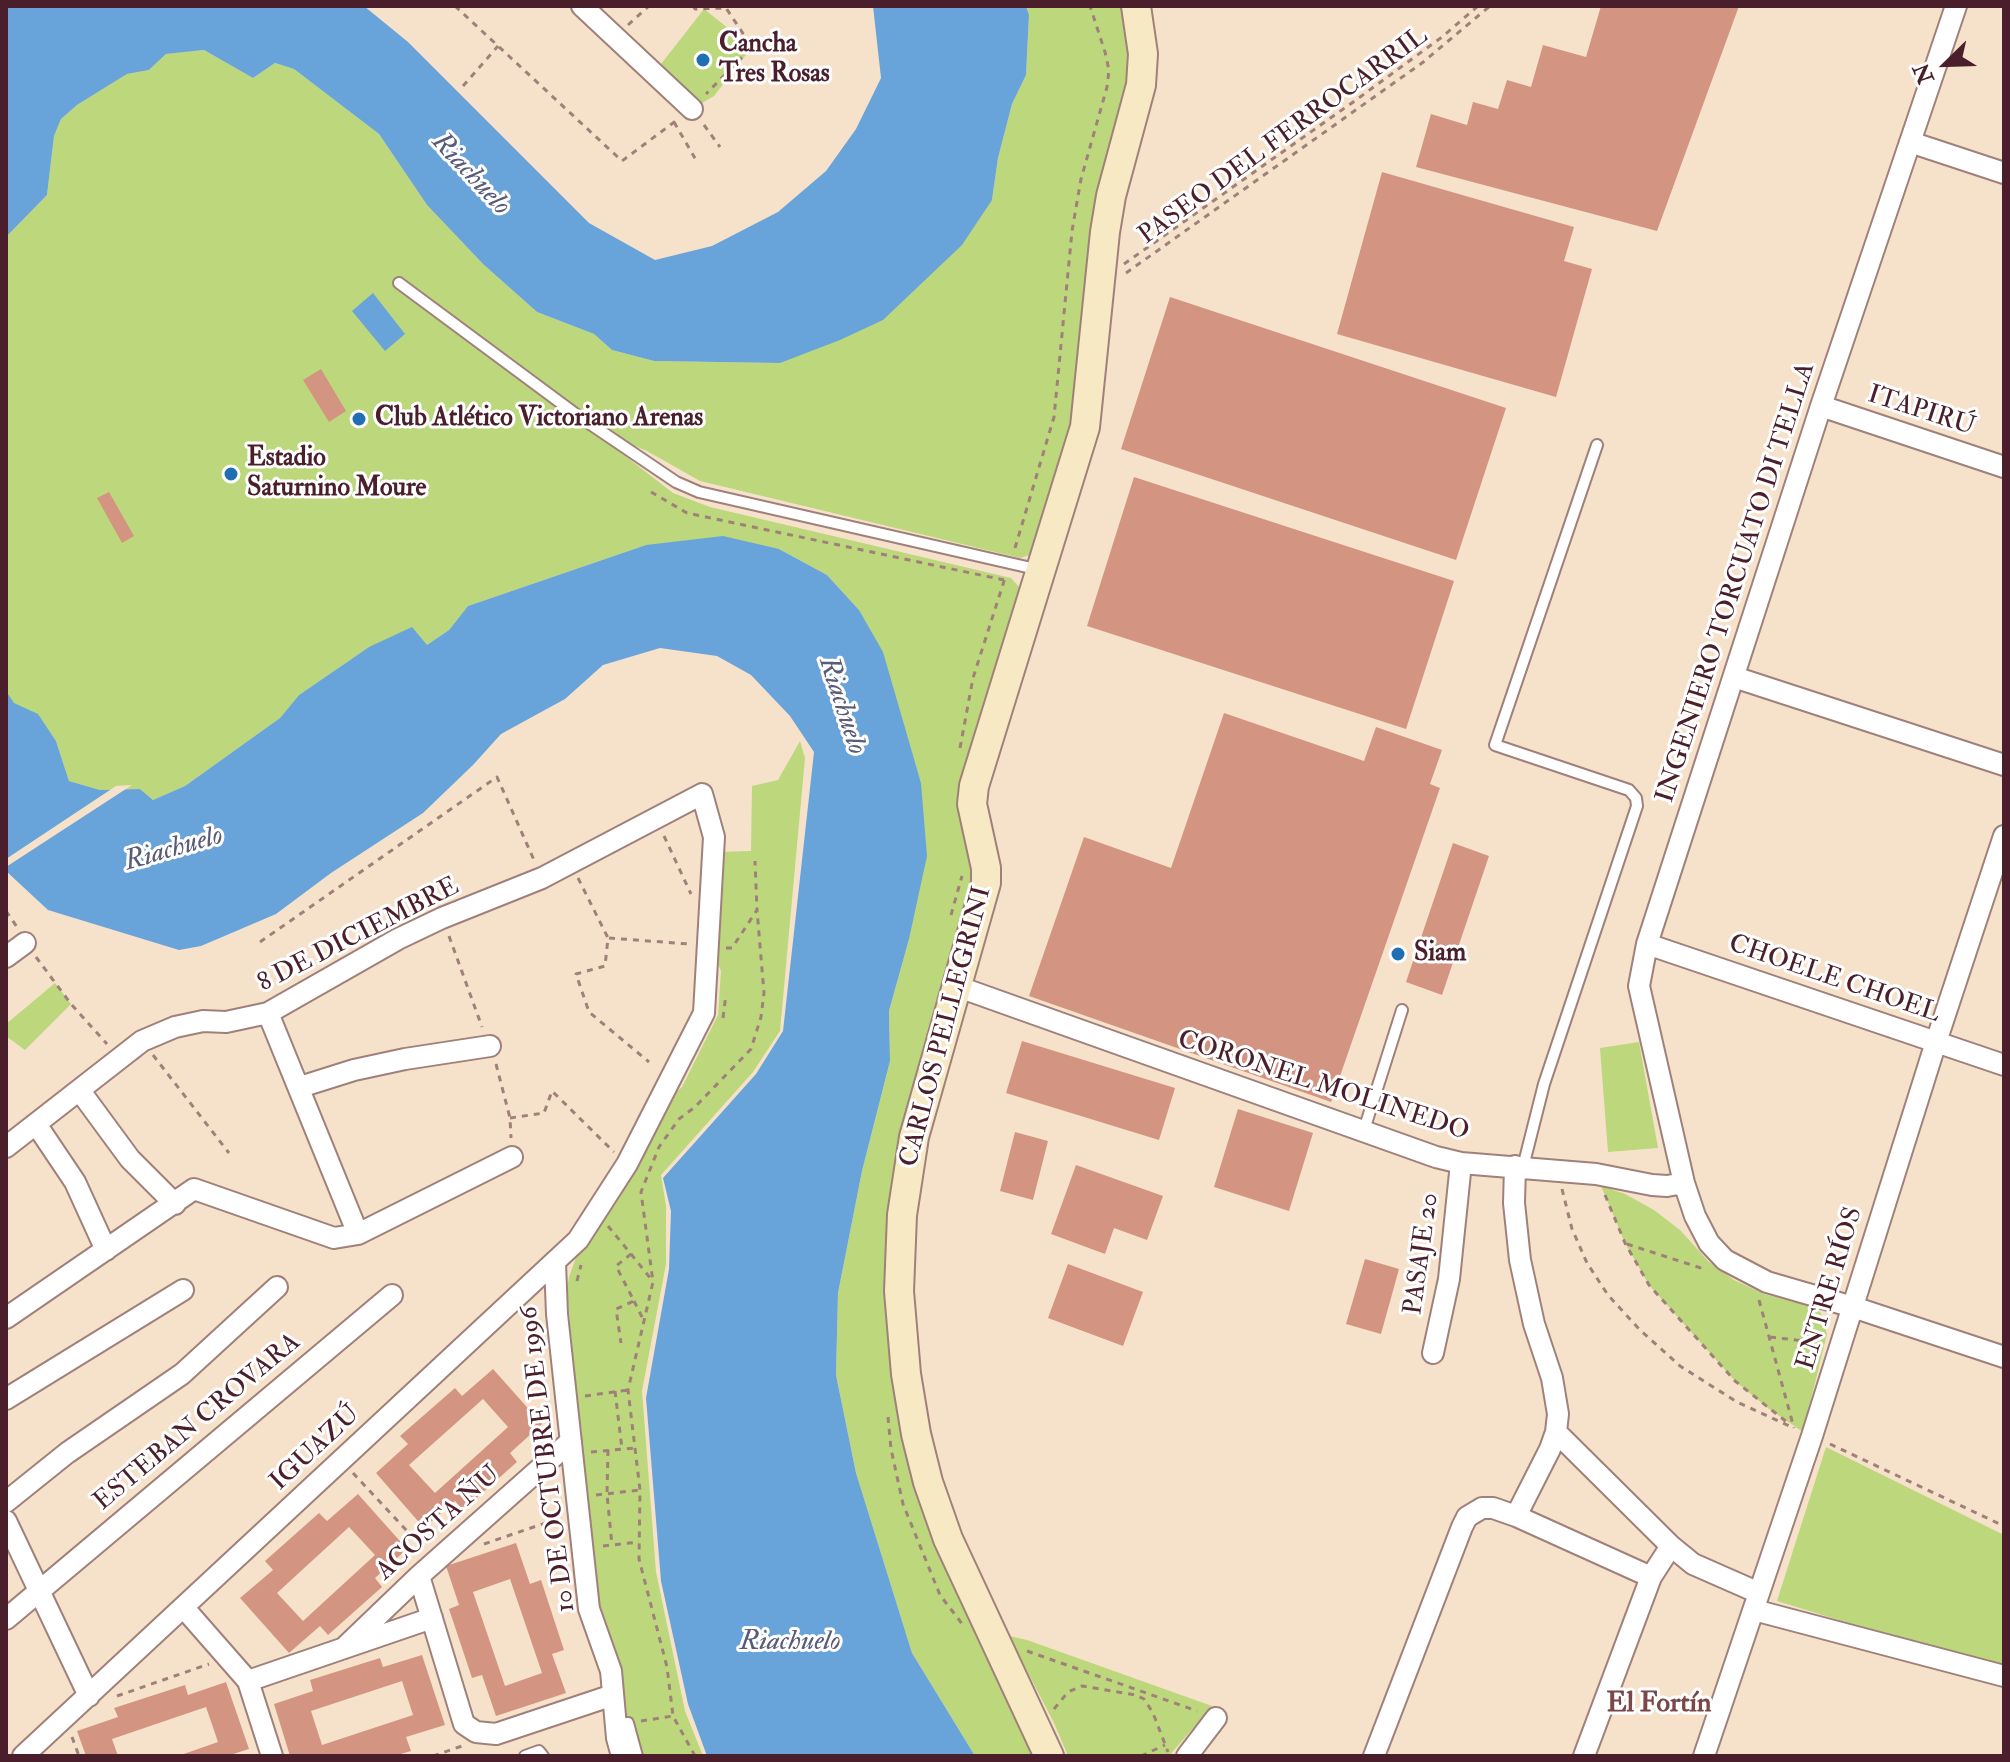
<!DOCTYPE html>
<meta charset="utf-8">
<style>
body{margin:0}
#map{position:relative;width:2010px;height:1762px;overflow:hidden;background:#f6e2ca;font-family:"IM FELL Double Pica",serif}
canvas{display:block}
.frame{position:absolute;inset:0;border:8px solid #4a1f2b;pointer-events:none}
.north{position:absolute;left:1906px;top:24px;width:80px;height:80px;-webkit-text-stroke:6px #fff;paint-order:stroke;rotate:247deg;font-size:22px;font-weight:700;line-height:32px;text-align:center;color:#4a1f2b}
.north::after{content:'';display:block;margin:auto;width:28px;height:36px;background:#4a1f2b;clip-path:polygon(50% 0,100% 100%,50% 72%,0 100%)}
</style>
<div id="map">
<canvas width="2010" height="1762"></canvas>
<div class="frame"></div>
<div class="north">N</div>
</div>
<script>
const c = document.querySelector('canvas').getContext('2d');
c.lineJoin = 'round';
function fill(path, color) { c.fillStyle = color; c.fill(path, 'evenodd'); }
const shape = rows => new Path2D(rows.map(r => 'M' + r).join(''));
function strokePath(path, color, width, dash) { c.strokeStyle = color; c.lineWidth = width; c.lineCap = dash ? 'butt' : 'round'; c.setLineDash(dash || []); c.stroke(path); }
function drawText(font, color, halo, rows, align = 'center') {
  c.font = font + ' "IM FELL Double Pica",serif'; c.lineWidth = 6; c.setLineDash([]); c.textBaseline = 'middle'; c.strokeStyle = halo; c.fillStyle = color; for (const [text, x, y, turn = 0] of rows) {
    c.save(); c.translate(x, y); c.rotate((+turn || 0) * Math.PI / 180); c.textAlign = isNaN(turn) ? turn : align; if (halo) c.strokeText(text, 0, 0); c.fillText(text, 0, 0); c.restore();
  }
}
fill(shape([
 [1026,6,1124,6,1132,55,1127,99,1105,159,1100,186,1074,431,1040,552,1020,558,700,481,647,451,626,442,615,448,673,493,710,507,1011,578,1027,596,974,763,980,869,908,1138,901,1373,1035,1756,975,1756,912,1653,856,1473,836,1375,838,1293,862,1171,890,1061,889,1011,909,939,921,783,901,719,859,610,827,575,779,549,646,545,468,606,449,630,427,645,369,647,299,695,280,718,185,786,153,800,140,789,100,790,69,781,56,741,38,715,13,703,6,691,6,237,47,195,54,136,61,119,77,105,127,74,149,70,166,54,204,50,253,78,275,63,294,69,379,134,427,205,483,264,537,312,594,334,612,350,654,361,780,363,992,200,998,158,1012,104,1026,75,1029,15],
 [704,9,752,47,714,96,692,109,654,73],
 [800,741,805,758,780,1031,753,1072,661,1175,666,1206,666,1264,642,1391,656,1572,685,1711,703,1756,627,1756,594,1599,567,1290,569,1277,578,1252,671,1097,682,1087,718,1015,721,971,714,953,718,852,751,851,752,786,778,780],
 [55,983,71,1004,25,1050,6,1036,6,1024],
 [1639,1042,1658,1148,1608,1152,1600,1048],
 [1601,1186,1625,1194,1654,1210,1680,1230,1708,1261,1734,1280,1764,1294,1813,1307,1821,1313,1827,1334,1803,1432,1769,1409,1735,1381,1649,1285,1625,1243],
 [1826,1447,2004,1535,2004,1671,1777,1601],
 [1009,1636,1027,1640,1212,1706,1169,1756,1068,1756,1054,1723]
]), '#bdd77c');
fill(shape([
 [6,6,364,6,408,42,589,223,655,260,712,246,778,212,826,171,856,129,881,78,873,6,1026,6,1029,15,1026,75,1012,104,998,158,992,200,962,245,883,320,840,340,780,363,654,361,612,350,594,334,537,312,483,264,427,205,379,134,294,69,275,63,253,78,204,50,166,54,149,70,127,74,77,105,61,119,54,136,47,195,6,237],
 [373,293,405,334,385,351,352,311],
 [723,536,779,549,827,575,859,610,883,652,921,783,927,856,909,939,889,1011,890,1061,862,1171,838,1293,836,1375,856,1473,912,1653,975,1756,707,1756,688,1704,661,1581,646,1398,669,1269,671,1211,663,1178,756,1074,783,1031,814,752,790,716,751,675,717,656,660,648,603,665,565,699,501,734,473,765,423,813,331,873,276,914,201,946,179,950,48,910,6,871,6,691,14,703,38,714,56,741,69,781,100,790,140,789,153,800,185,786,280,718,299,695,369,647,412,627,427,645,449,630,468,606,646,545]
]), '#68a4d9');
fill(shape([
 [132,785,6,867,6,859,116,786]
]), '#f6e2ca');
fill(shape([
 [1601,6,1739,6,1657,231,1416,167,1431,114,1467,125,1473,102,1498,109,1507,80,1531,87,1543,45,1586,57],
 [1382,172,1574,227,1564,261,1592,269,1556,397,1337,334],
 [1170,297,1506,408,1456,560,1121,449],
 [321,369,346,411,329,422,303,380],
 [1134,477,1454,581,1406,729,1087,626],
 [109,492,134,536,122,543,97,498],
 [1224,713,1364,761,1376,727,1442,750,1430,784,1440,788,1331,1102,1029,996,1084,837,1171,868],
 [1453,843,1489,856,1442,995,1406,982],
 [1022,1041,1175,1088,1159,1140,1006,1093],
 [1238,1109,1313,1133,1289,1211,1214,1187],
 [1015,1132,1048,1141,1033,1200,1000,1191],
 [1076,1165,1163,1196,1147,1240,1114,1228,1105,1254,1051,1234],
 [1365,1259,1399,1269,1381,1334,1346,1324],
 [1068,1264,1143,1292,1123,1346,1048,1318],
 [493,1369,542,1424,510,1453,517,1462,463,1510,455,1501,424,1528,376,1473,408,1444,400,1436,455,1388,462,1396],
 [483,1399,508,1427,435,1493,409,1465],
 [358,1494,407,1549,375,1578,382,1587,328,1635,320,1626,289,1653,240,1598,273,1570,265,1561,319,1513,327,1521],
 [349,1527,375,1555,303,1621,277,1593],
 [516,1543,530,1584,541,1580,564,1650,552,1654,566,1693,496,1716,482,1675,472,1678,449,1609,459,1605,446,1566],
 [510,1579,542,1673,505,1686,473,1592],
 [422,1655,445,1725,406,1737,411,1751,394,1756,290,1756,274,1704,313,1691,310,1680,380,1658,383,1667],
 [402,1681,413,1715,322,1745,311,1711],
 [226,1682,249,1749,227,1756,178,1756,218,1742,206,1707,112,1739,118,1756,86,1756,77,1731,118,1717,114,1708,185,1685,188,1695]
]), '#d39582');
const lane = shape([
 [399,283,577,415,676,482,699,492,1040,570],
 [1363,1133,1402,1010],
 [1523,1167,1544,1084,1637,806,1636,798,1629,790,1495,745,1597,445],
 [616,1724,628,1723,637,1756],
 [525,1756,539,1751,543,1756]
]);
const street = shape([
 [582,6,692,109],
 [1956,6,1821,406,1647,944,1639,986,1684,1183,1695,1216,1709,1243,1725,1260,1767,1282,1853,1307,2004,1357],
 [1910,142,2004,173],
 [1821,406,2004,467],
 [1734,677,2004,765],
 [1647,944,2004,1065],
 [6,957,25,943],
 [956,986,1436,1157,1461,1163,1596,1174,1652,1185,1667,1186,1684,1183],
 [268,1013,358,1234],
 [300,1087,354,1070,405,1059,490,1046],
 [80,1091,130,1159,175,1204],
 [36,1124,75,1182,106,1250],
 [6,1147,142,1041,175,1027,203,1021,226,1022,268,1013,398,939,442,918,542,878,702,794,714,837,704,1013,627,1164,578,1240,23,1756],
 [1515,1166,1514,1203,1520,1260,1534,1324,1552,1378,1558,1414,1556,1432,1550,1449,1516,1516],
 [555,1263,557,1314,589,1609,611,1671,617,1738,622,1756],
 [6,1318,194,1189,334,1238,358,1234,512,1157],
 [1433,1353,1449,1279,1461,1163],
 [6,1399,183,1290],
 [1556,1432,1671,1546],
 [6,1502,67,1453,182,1374,277,1287],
 [6,1521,89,1696],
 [419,1576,464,1724,476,1732,496,1734,613,1695],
 [184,1608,248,1681,272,1756],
 [1754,1610,2004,1676],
 [6,1619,392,1295],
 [344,1648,419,1576,571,1441],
 [248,1681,432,1618],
 [1187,1756,1216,1718],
 [1374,1756,1462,1527,1467,1517,1482,1508,1493,1508,1516,1516,1651,1577,1671,1546,1693,1564,1759,1593],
 [1584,1756,1651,1577],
 [1704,1756,1812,1436,1936,1042,2004,836]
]);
const secondary = shape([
 [1049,1756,948,1539,928,1482,916,1434,906,1374,899,1291,902,1215,914,1137,986,883,986,868,972,804,974,786,1085,427,1105,232,1111,196,1141,85,1143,54,1136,6]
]);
strokePath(lane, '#a0807a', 14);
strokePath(street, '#a0807a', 24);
strokePath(secondary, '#a0807a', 32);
strokePath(shape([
 [455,6,622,161,677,120],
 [693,6,695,9,726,8,752,47,706,94],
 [628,25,649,6],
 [463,86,498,46],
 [674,122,696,160],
 [704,125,720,147],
 [1124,264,1356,100,1442,37,1478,6],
 [1126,273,1422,63,1490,6],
 [651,492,687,513,1004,580],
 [1015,548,1054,417,1072,231,1081,179,1107,87,1109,70,1105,52,1090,6],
 [960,748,973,678,1005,578],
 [664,836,691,894],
 [578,878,608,938,605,966,576,974,589,1012,649,1062],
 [6,911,17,927],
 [951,915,962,876],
 [449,936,482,1027],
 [609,938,689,944],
 [260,942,497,777,534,860],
 [726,948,732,948,757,910,755,861],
 [36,957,71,1004,107,1044],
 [723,1018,726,994],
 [153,1055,229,1153],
 [496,1064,510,1118,511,1138],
 [510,1118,544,1113,552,1091,614,1152],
 [1562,1189,1572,1229,1587,1263,1608,1295,1639,1329,1680,1366,1737,1402,1794,1428],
 [1605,1195,1625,1243,1649,1285,1735,1381,1788,1423],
 [608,1226,631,1254,616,1266,634,1301,616,1309,621,1343],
 [1627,1244,1707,1270],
 [631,1254,651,1279],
 [577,1281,581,1265],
 [1759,1300,1794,1428],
 [634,1301,643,1319],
 [1770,1337,1821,1343],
 [615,1391,622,1449],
 [585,1396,628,1390],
 [888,1417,891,1449,903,1504,940,1595,963,1625],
 [1830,1444,2004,1526],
 [608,1450,607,1494,612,1545],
 [591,1452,635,1448],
 [353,1473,422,1547],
 [596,1495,640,1490],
 [484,1544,560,1518],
 [603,1546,639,1542],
 [1027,1651,1197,1711],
 [117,1696,209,1664],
 [1054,1709,1068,1692,1082,1686,1136,1695,1144,1699,1153,1713,1168,1752],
 [641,1721,673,1716],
 [72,1737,79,1756],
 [433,1756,462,1746],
 [695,1756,673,1716,667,1667,639,1559,640,1490,628,1390,653,1282,641,1192,659,1147,679,1119,695,1107,751,1049,761,1017,764,993,757,910],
 [1141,1756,1165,1745]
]), '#a0807a', 3, [6, 6]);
strokePath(lane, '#fff', 10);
strokePath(street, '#fff', 20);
strokePath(secondary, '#f7e9c3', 28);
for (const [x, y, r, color] of [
 [703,60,8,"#1f6fb2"],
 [359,419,8,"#1f6fb2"],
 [231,474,8,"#1f6fb2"],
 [1398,954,8,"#1f6fb2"]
]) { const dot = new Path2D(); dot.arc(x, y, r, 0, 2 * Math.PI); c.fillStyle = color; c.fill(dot); strokePath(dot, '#fff', 3); }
drawText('bold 26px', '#4a1f2b', '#fff', [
 ["Cancha",719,45],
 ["Tres Rosas",719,75],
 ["Club Atlético Victoriano Arenas",375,419],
 ["Estadio",247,459],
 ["Saturnino Moure",247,489],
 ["Siam",1414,954]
], 'left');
drawText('26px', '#4a1f2b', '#fff', [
 ["PASEO DEL FERROCARRIL",1284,137,-36],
 ["ITAPIRÚ",1921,412,18],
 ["INGENIERO TORCUATO DI TELLA",1737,583,-72],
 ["8 DE DICIEMBRE",359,936,-27],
 ["CHOELE CHOEL",1834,980,19],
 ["CARLOS PELLEGRINI",947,1027,-75],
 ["CORONEL MOLINEDO",1323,1087,18],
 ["PASAJE 20",1423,1254,-82],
 ["ENTRE RÍOS",1831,1289,-73],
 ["ESTEBAN CROVARA",198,1423,-40],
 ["IGUAZÚ",316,1449,-43],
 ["10 DE OCTUBRE DE 1996",549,1459,-97],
 ["ACOSTA ÑU",439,1524,-42]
]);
drawText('italic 28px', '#585b79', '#fff', [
 ["Riachuelo",470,175,47],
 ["Riachuelo",841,706,72],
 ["Riachuelo",174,850,-16],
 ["Riachuelo",790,1643]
]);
drawText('bold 28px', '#7a4849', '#fff', [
 ["El Fortín",1659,1705]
]);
</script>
